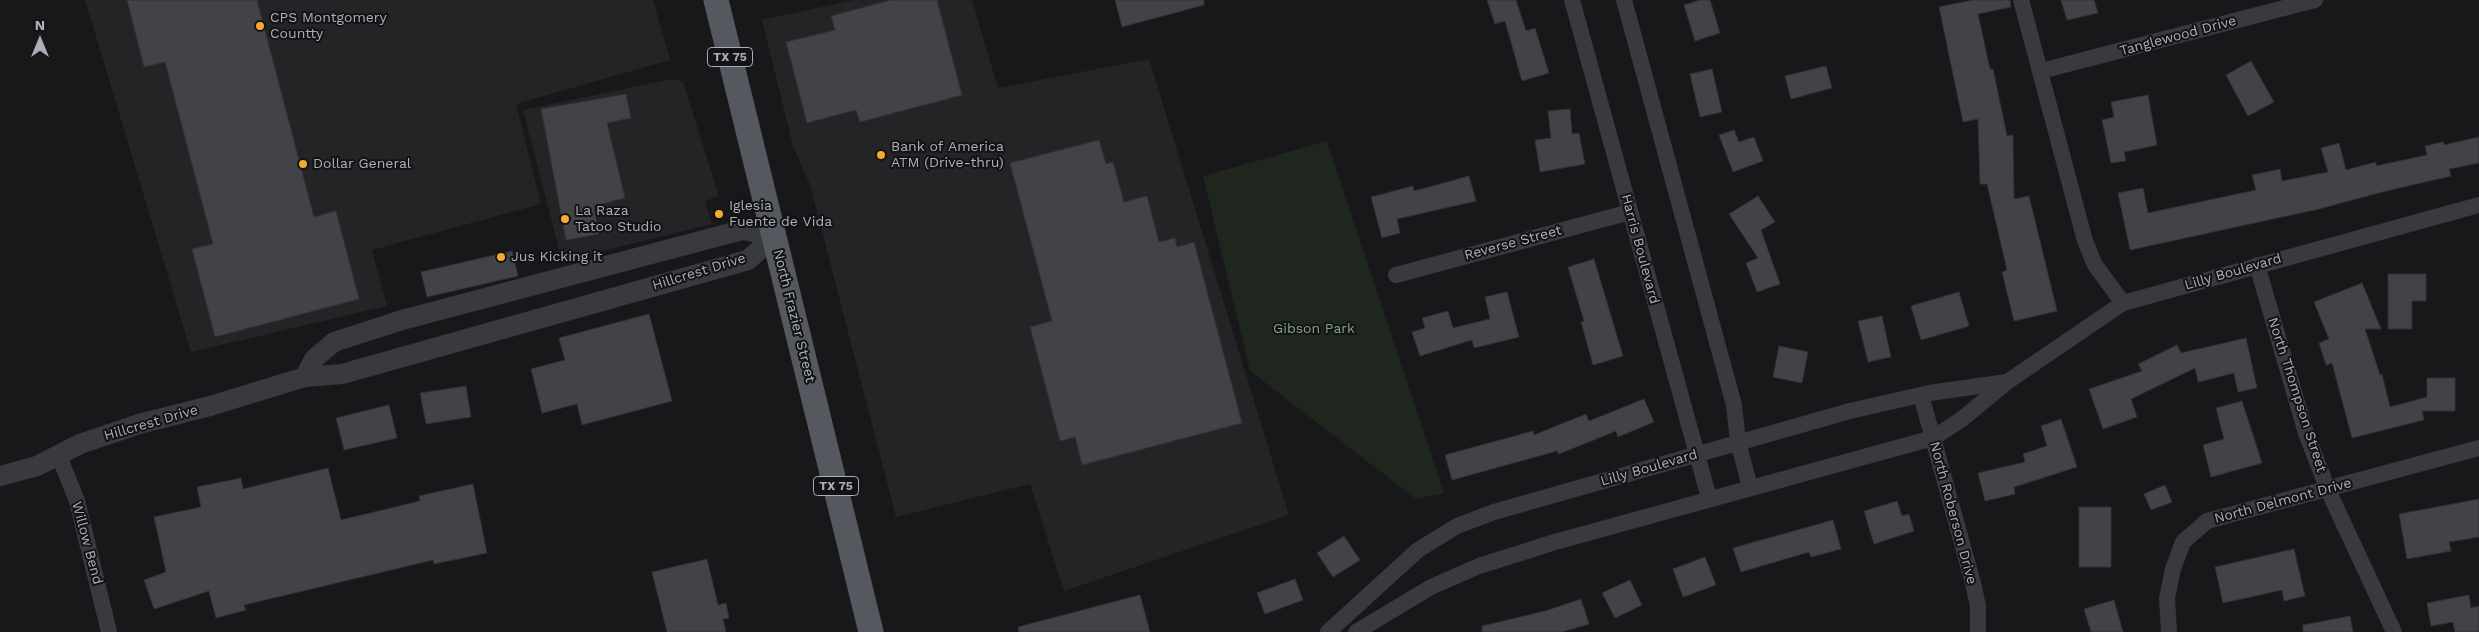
<!DOCTYPE html>
<style>
body{margin:0}
#map{position:relative;width:2479px;height:632px;overflow:hidden;background:#18181a;font-family:"Work Sans",sans-serif}
canvas{display:block}
.north{position:absolute;left:15px;top:15px;width:50px;height:50px;-webkit-text-stroke:4px #131315;paint-order:stroke;rotate:0deg;font-size:14px;font-weight:700;line-height:20px;text-align:center;color:#aab0ba}
.north::after{content:'';display:block;margin:auto;width:18px;height:22px;background:#aab0ba;clip-path:polygon(50% 0,100% 100%,50% 72%,0 100%)}
</style>
<div id="map">
<canvas width="2479" height="632"></canvas>
<div class="north">N</div>
</div>
<script>
const c = document.querySelector('canvas').getContext('2d');
c.lineJoin = 'round';
function fill(path, color) { c.fillStyle = color; c.fill(path, 'evenodd'); }
const shape = rows => new Path2D(rows.map(r => 'M' + r).join(''));
function strokePath(path, color, width, dash) { c.strokeStyle = color; c.lineWidth = width; c.lineCap = dash ? 'butt' : 'round'; c.setLineDash(dash || []); c.stroke(path); }
function drawText(font, color, halo, rows, align = 'center') {
  c.font = font + ' "Work Sans",sans-serif'; c.lineWidth = 4; c.setLineDash([]); c.textBaseline = 'middle'; c.strokeStyle = halo; c.fillStyle = color; for (const [text, x, y, turn = 0] of rows) {
    c.save(); c.translate(x, y); c.rotate((+turn || 0) * Math.PI / 180); c.textAlign = isNaN(turn) ? turn : align; if (halo) c.strokeText(text, 0, 0); c.fillText(text, 0, 0); c.restore();
  }
}
fill(shape([
 [85,0,653,0,670,60,516,104,541,204,372,250,387,306,191,352],
 [854,0,972,0,998,88,1149,59,1289,515,1064,591,1030,484,896,517,810,185,793,146,762,20],
 [672,79,683,82,719,196,705,201,712,224,562,261,523,110]
]), '#242427');
fill(shape([
 [1327,141,1444,493,1416,499,1250,371,1203,176]
]), '#1e261e');
const building = shape([
 [127,0,257,0,314,217,336,211,359,299,215,337,192,249,213,244,165,62,144,67,127,0],
 [891,0,937,0,962,95,860,122,856,110,807,123,786,42,835,30,831,16,891,0],
 [1115,0,1204,0,1204,5,1122,27,1115,0],
 [1487,0,1516,0,1526,31,1535,28,1549,73,1522,81,1505,21,1495,24,1487,0],
 [1700,0,1710,0,1720,33,1695,41,1684,5,1700,0],
 [1973,0,2010,0,2011,7,1978,14,1990,69,1993,69,2007,136,2013,135,2014,199,2029,196,2057,311,2014,321,2002,272,2007,270,1987,184,1980,184,1978,119,1963,122,1939,7,1973,0],
 [2061,0,2094,0,2098,13,2067,20,2061,0],
 [2251,61,2274,102,2248,116,2226,75,2251,61],
 [1826,66,1832,88,1791,99,1785,76,1826,66],
 [1712,69,1722,112,1700,117,1690,74,1712,69],
 [626,94,631,118,607,123,625,198,594,206,599,234,566,240,541,109,626,94],
 [2148,95,2157,145,2124,152,2126,161,2111,163,2102,120,2114,117,2111,102,2148,95],
 [1570,109,1572,134,1579,133,1585,164,1540,172,1535,140,1551,138,1548,111,1570,109],
 [1734,130,1739,142,1754,137,1763,161,1733,172,1719,135,1734,130],
 [2479,137,2479,163,2449,169,2451,176,2386,191,2319,209,2130,250,2118,193,2143,188,2148,213,2256,190,2252,175,2280,169,2282,181,2328,172,2321,148,2339,143,2346,170,2376,162,2376,166,2427,155,2425,146,2443,142,2444,145,2479,137],
 [1099,140,1106,164,1113,162,1124,202,1147,196,1159,242,1175,238,1177,247,1194,242,1242,423,1082,465,1075,437,1060,441,1030,327,1052,321,1010,163,1099,140],
 [1469,176,1476,201,1397,219,1400,233,1382,238,1371,197,1413,186,1414,191,1469,176],
 [1758,196,1775,222,1761,230,1780,284,1757,292,1746,263,1758,258,1729,214,1758,196],
 [512,251,518,276,427,297,421,272,512,251],
 [1594,259,1623,356,1593,365,1581,322,1584,321,1568,267,1594,259],
 [2388,274,2426,274,2426,301,2412,301,2412,329,2388,329,2388,274],
 [2362,283,2381,329,2365,329,2380,375,2382,374,2390,407,2427,397,2427,378,2455,378,2455,411,2422,411,2424,420,2352,438,2332,363,2326,365,2319,343,2329,339,2314,302,2362,283],
 [1507,292,1519,337,1474,348,1472,340,1420,356,1412,332,1425,328,1422,318,1448,311,1453,328,1490,319,1485,297,1507,292],
 [1959,292,1969,326,1921,340,1911,306,1959,292],
 [649,314,672,401,582,425,577,404,542,413,531,369,565,360,559,338,649,314],
 [1882,316,1891,357,1868,362,1858,321,1882,316],
 [2246,338,2257,388,2238,392,2234,373,2198,382,2195,368,2131,399,2137,417,2103,429,2089,389,2142,371,2138,364,2177,345,2181,353,2246,338],
 [1779,346,1808,352,1802,383,1773,377,1779,346],
 [466,386,471,417,426,424,420,393,466,386],
 [1644,399,1654,422,1618,437,1616,431,1559,454,1557,451,1452,480,1445,455,1533,431,1534,435,1586,414,1589,421,1644,399],
 [2242,401,2262,463,2211,477,2203,445,2224,439,2216,408,2242,401],
 [389,405,397,438,344,450,336,418,389,405],
 [2061,419,2077,467,2014,487,2015,494,1985,501,1978,473,2025,462,2023,454,2047,446,2041,426,2061,419],
 [328,468,341,520,420,501,419,496,473,484,487,553,434,564,433,560,244,605,246,610,216,618,209,591,154,609,144,580,166,572,154,517,201,507,197,487,241,478,243,489,328,468],
 [2165,485,2172,502,2151,510,2144,494,2165,485],
 [2479,499,2479,537,2449,542,2451,551,2407,559,2399,514,2479,499],
 [1897,501,1902,516,1909,514,1914,531,1874,544,1864,511,1897,501],
 [2079,507,2111,507,2111,567,2079,567,2079,507],
 [1833,520,1841,549,1811,557,1809,552,1741,572,1733,548,1833,520],
 [1344,536,1360,560,1333,577,1317,553,1344,536],
 [2294,549,2305,596,2284,601,2282,590,2223,603,2215,567,2294,549],
 [1705,557,1716,585,1683,597,1673,569,1705,557],
 [707,559,718,605,726,603,729,618,723,619,726,632,667,632,652,572,707,559],
 [1295,579,1303,600,1265,614,1257,593,1295,579],
 [1630,580,1642,605,1615,618,1602,593,1630,580],
 [1140,595,1150,632,1019,632,1018,627,1140,595],
 [2469,595,2471,608,2479,606,2479,632,2455,632,2453,622,2431,626,2427,603,2469,595],
 [1581,599,1589,624,1562,632,1482,632,1482,626,1545,611,1581,599],
 [2114,600,2123,632,2091,632,2084,609,2114,600],
 [2350,616,2353,632,2303,632,2303,625,2350,616]
]);
fill(building, '#424347');
strokePath(building, '#323236', 1);
strokePath(shape([
 [1572,0,1709,498],
 [1624,0,1734,405,1738,442,1750,487],
 [2021,0,2085,241,2095,265,2123,303],
 [2041,71,2315,0],
 [2257,265,2306,433,2328,490,2394,632],
 [1396,275,1630,212],
 [1921,395,1973,583,1978,606,1978,632],
 [59,456,77,501,109,632],
 [1328,632,1418,550,1457,526,1494,512,1850,411,1929,393,2007,382],
 [1356,632,1431,587,1479,566,1555,542,1933,438,1962,419,2007,382,2123,303,2479,205],
 [2169,632,2167,598,2173,569,2183,542,2207,521,2479,448]
]), '#393a40', 16);
strokePath(shape([
 [305,377,314,359,334,342,402,320,742,230,775,236],
 [0,476,37,466,80,444,139,424,210,406,305,377,342,374,748,260,775,236]
]), '#393a40', 20);
strokePath(shape([
 [716,0,871,632]
]), '#55585f', 25);
for (const [x, y, r, color] of [
 [260,26,5,"#f7a934"],
 [881,155,5,"#f7a934"],
 [303,164,5,"#f7a934"],
 [719,214,5,"#f7a934"],
 [565,219,5,"#f7a934"],
 [501,257,5,"#f7a934"]
]) { const dot = new Path2D(); dot.arc(x, y, r, 0, 2 * Math.PI); c.fillStyle = color; c.fill(dot); strokePath(dot, '#131315', 2); }
for (const [x, y, w] of [
 [730,57,45],
 [836,486,45]
]) { const box = new Path2D(); box.roundRect(x - w / 2, y - 9.5, w, 19, 4); c.fillStyle = '#131315'; c.fill(box); strokePath(box, '#aab0ba', 1); }
drawText('bold 12px', '#aab0ba', null, [
 ["TX 75",730,57],
 ["TX 75",836,486]
]);
drawText('14px', '#aab0ba', '#131315', [
 ["CPS Montgomery",270,18],
 ["Countty",270,34],
 ["Bank of America",891,147],
 ["ATM (Drive-thru)",891,163],
 ["Dollar General",313,164],
 ["Iglesia",729,206],
 ["Fuente de Vida",729,222],
 ["La Raza",575,211],
 ["Tatoo Studio",575,227],
 ["Jus Kicking it",511,257]
], 'left');
drawText('14px', '#aab0ba', '#131315', [
 ["Tanglewood Drive",2178,36,-15],
 ["Reverse Street",1513,243,-15],
 ["Harris Boulevard",1640,249,75],
 ["Hillcrest Drive",699,272,-17],
 ["Lilly Boulevard",2233,272,-16],
 ["North Frazier Street",794,316,76],
 ["North Thompson Street",2297,395,72],
 ["Hillcrest Drive",151,423,-16],
 ["Lilly Boulevard",1649,468,-16],
 ["North Delmont Drive",2283,501,-15],
 ["North Roberson Drive",1953,513,75],
 ["Willow Bend",87,543,75]
]);
drawText('14px', '#81a681', '#131315', [
 ["Gibson Park",1314,329]
]);
</script>
